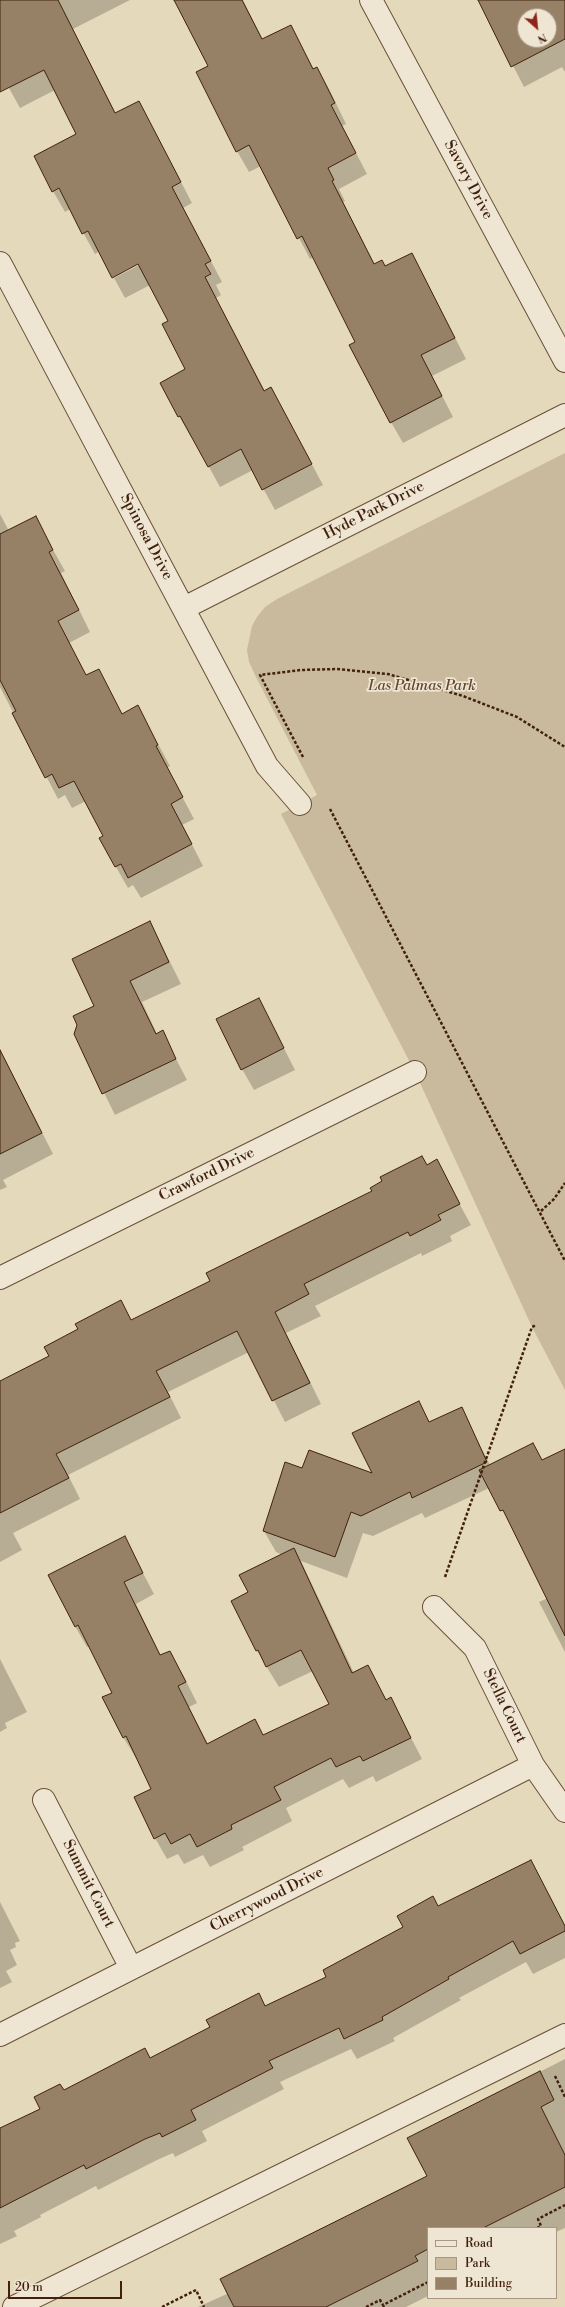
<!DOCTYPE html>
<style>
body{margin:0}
#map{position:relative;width:565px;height:2307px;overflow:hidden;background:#e5d9bb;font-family:"Libre Bodoni",serif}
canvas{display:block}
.legend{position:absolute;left:427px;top:2227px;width:130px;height:72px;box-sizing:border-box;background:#eee6d3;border:1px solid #a99784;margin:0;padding:5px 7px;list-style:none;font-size:12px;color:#41210d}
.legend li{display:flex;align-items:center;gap:8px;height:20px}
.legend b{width:20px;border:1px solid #a99784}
.north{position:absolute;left:517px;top:8px;width:40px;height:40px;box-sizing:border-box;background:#eee6d3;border:1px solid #a99784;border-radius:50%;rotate:153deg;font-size:11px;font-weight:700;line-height:16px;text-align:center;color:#41210d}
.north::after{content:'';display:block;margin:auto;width:14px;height:18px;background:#8f2418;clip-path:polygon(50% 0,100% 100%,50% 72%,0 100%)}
.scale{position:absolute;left:8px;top:2281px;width:114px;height:18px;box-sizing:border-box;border:2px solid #41210d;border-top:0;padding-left:5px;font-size:12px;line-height:14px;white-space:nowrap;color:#41210d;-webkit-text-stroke:3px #eee6d3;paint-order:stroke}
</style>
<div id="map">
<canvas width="565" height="2307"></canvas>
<ul class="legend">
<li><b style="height:5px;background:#eee6d3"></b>Road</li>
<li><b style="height:11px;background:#c9ba9d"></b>Park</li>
<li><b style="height:11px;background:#968167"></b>Building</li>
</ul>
<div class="north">N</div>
<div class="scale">20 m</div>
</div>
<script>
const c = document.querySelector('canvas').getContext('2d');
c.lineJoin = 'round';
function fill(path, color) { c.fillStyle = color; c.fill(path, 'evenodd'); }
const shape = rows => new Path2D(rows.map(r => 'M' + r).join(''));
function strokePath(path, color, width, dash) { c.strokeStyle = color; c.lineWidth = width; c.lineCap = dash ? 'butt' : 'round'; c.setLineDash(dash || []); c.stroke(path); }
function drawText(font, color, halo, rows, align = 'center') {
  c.font = font + ' "Libre Bodoni",serif'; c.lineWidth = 3.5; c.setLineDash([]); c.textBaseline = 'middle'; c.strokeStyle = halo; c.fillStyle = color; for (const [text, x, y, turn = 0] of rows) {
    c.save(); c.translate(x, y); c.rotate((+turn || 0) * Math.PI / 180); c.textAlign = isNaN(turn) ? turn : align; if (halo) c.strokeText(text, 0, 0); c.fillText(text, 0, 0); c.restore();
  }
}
fill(shape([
 [565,453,565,1390,532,1327,415,1072,281,814,317,795,256,677,249,662,247,650,252,626,257,617,265,607,277,599]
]), '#c9ba9d');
fill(shape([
 [0,0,130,0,73,29,116,114,150,123,192,203,183,208,222,282,216,285,221,295,216,298,265,391,271,388,323,485,275,510,253,470,220,487,192,436,191,437,179,416,186,370,169,322,150,285,125,298,114,278,143,263,100,251,95,254,70,209,65,212,53,191,77,134,55,90,20,108,9,88,0,71],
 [176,0,243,0,263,40,291,26,314,70,317,68,329,89,346,124,342,126,367,174,339,189,345,201,343,202,375,265,385,268,412,254,466,359,432,376,453,417,403,443,391,422,357,342,314,257,310,259,261,166,249,172,237,151,210,67],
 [479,0,565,0,565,72,562,67,524,87],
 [525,16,549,16,549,40,525,40],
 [0,514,9,531,35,518,65,571,61,573,90,632,69,643,86,676,98,670,122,714,138,707,170,766,167,768,194,819,182,825,203,866,141,898,133,885,128,888,116,867,101,838,104,836,86,801,72,808,65,795,58,799,0,687],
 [150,922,181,984,142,1002,157,1034,162,1032,187,1080,115,1115,75,1034,96,1006],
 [259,999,295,1070,254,1090,242,1069],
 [0,1049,53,1154,3,1180,7,1187,0,1190],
 [436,1161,471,1225,450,1236,452,1241,422,1256,421,1253,315,1306,321,1316,286,1333,321,1404,285,1422,249,1352,168,1392,181,1418,68,1475,80,1499,13,1533,22,1550,0,1562,0,1382,50,1357,79,1330,121,1302,132,1321,211,1281],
 [419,1402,430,1423,461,1408,490,1465,543,1461,565,1453,565,1652,539,1602,548,1598,515,1531,489,1488,425,1518,422,1513,373,1536,363,1533,347,1578,301,1561,354,1673,368,1666,387,1701,391,1699,422,1759,376,1782,373,1776,349,1788,343,1779,286,1808,292,1821,242,1847,244,1850,210,1867,203,1855,184,1864,178,1854,167,1859,155,1838,152,1789,137,1757,136,1758,123,1737,113,1693,90,1646,87,1647,75,1626,124,1537,154,1594,136,1604,161,1656,169,1652,182,1673,197,1703,189,1707,208,1744,263,1736,330,1705,313,1671,279,1687,257,1651,232,1601,249,1593,283,1555,276,1552,264,1531,303,1470,374,1474],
 [0,1659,27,1712,5,1723,7,1728,0,1732],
 [531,1861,565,1926,565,1958,533,1974,526,1962,459,1998,461,2000,393,2038,395,2041,357,2059,351,2049,280,2082,284,2089,202,2131,207,2141,175,2157,173,2153,157,2160,98,2190,96,2186,40,2215,41,2217,14,2231,17,2236,0,2244,0,2129,42,2109,64,2092,145,2049,150,2059,211,2028,258,1994,266,2007,327,1977,438,1907],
 [0,1902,20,1941,15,1943,16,1947,10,1950,17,1965,6,1971,12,1982,0,1988],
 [565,2059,565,2228,556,2232,556,2228,428,2228,428,2296,406,2307,198,2307,229,2293,428,2177,408,2139]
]), '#0003');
const building = shape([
 [0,0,58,0,115,113,139,101,181,182,172,187,211,261,205,264,211,274,205,277,264,391,271,387,312,464,262,490,241,449,208,467,180,416,178,417,160,383,185,369,162,324,168,321,138,264,112,278,88,231,82,234,59,188,52,192,34,156,76,134,44,70,0,92,0,0],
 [174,0,242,0,262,39,291,25,313,69,317,67,335,103,331,105,356,153,328,168,334,180,332,181,374,264,382,260,385,266,412,253,455,338,421,355,442,396,390,423,349,345,355,342,302,236,297,239,249,145,236,152,196,72,208,66,174,0],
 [478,0,565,0,565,39,511,67,478,0],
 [525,16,549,16,549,40,525,40,525,16],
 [36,516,53,550,49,552,79,610,58,621,86,675,99,669,122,714,138,705,158,745,156,746,183,797,171,804,192,844,128,878,121,864,115,867,99,838,103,836,74,781,59,788,52,774,45,778,12,713,16,711,0,680,0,534,36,516],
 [150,921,169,962,130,981,156,1034,163,1030,176,1059,102,1094,74,1034,77,1025,73,1016,94,1006,72,959,150,921],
 [259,998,284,1048,241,1070,216,1019,259,998],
 [0,1050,42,1133,0,1154,0,1050],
 [422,1156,427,1165,437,1159,460,1204,438,1215,441,1220,410,1236,408,1232,304,1284,309,1294,275,1312,310,1383,272,1401,237,1331,156,1371,170,1397,56,1454,69,1478,0,1513,0,1381,49,1356,44,1347,78,1329,75,1324,121,1300,131,1320,210,1281,206,1273,372,1191,370,1188,382,1181,380,1177,422,1156],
 [419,1401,429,1422,462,1407,487,1462,412,1498,410,1492,361,1516,351,1512,335,1557,263,1531,285,1462,302,1468,309,1450,372,1473,352,1433,419,1401],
 [533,1443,542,1460,565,1449,565,1636,503,1510,500,1511,479,1470,533,1443],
 [125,1536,143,1573,124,1582,160,1655,170,1651,186,1682,178,1686,207,1744,255,1719,263,1735,329,1704,301,1650,266,1667,258,1650,256,1651,231,1601,248,1592,239,1575,294,1548,352,1673,368,1665,386,1700,391,1697,411,1738,363,1761,360,1756,336,1767,331,1758,274,1787,281,1800,231,1825,232,1829,197,1847,190,1834,171,1844,165,1833,154,1839,134,1797,151,1789,126,1736,123,1738,102,1697,112,1693,78,1625,75,1627,48,1575,125,1536],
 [531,1860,565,1926,565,1931,520,1954,513,1941,448,1977,449,1979,382,2017,383,2020,344,2039,339,2028,269,2061,273,2068,191,2110,196,2120,162,2137,160,2133,145,2139,86,2169,84,2165,0,2208,0,2128,40,2109,34,2097,60,2084,64,2090,145,2048,150,2058,210,2027,206,2020,259,1993,265,2006,326,1977,323,1970,403,1927,397,1916,433,1896,438,1906,531,1860],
 [540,2071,554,2100,541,2107,565,2155,565,2187,483,2228,428,2228,428,2249,415,2256,418,2261,326,2307,234,2307,220,2279,427,2176,407,2138,540,2071]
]);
fill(building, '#968167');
strokePath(building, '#41210d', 1);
const minor = shape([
 [371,0,565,361],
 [0,263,267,766,300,804],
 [184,608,565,415],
 [0,1278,415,1072],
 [434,1607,475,1648,533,1765,565,1811],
 [44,1800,131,1968],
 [0,2035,533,1765],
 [14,2307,565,2035]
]);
strokePath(minor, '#6a4f38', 24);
strokePath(shape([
 [303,757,260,675,301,670,337,669,388,674,463,696,517,717,565,747],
 [330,809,565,1261],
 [541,1211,554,1199,565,1183],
 [445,1577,532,1327,536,1325],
 [555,2076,565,2097],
 [537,2228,541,2226,538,2219,565,2205],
 [162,2307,196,2290,204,2307],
 [366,2307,380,2300,383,2305],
 [384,2307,383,2305,428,2282]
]), '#41210d', 2.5, [3, 2]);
strokePath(minor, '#eee6d3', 22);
drawText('15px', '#41210d', '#eee6d3', [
 ["Savory Drive",468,180,62],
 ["Hyde Park Drive",374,511,-27],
 ["Spinosa Drive",146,537,62],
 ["Crawford Drive",207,1175,-26],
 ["Stella Court",504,1706,64],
 ["Summit Court",88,1884,63],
 ["Cherrywood Drive",267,1900,-27]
]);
drawText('italic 15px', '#634731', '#eee6d3', [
 ["Las Palmas Park",422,686]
]);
</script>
